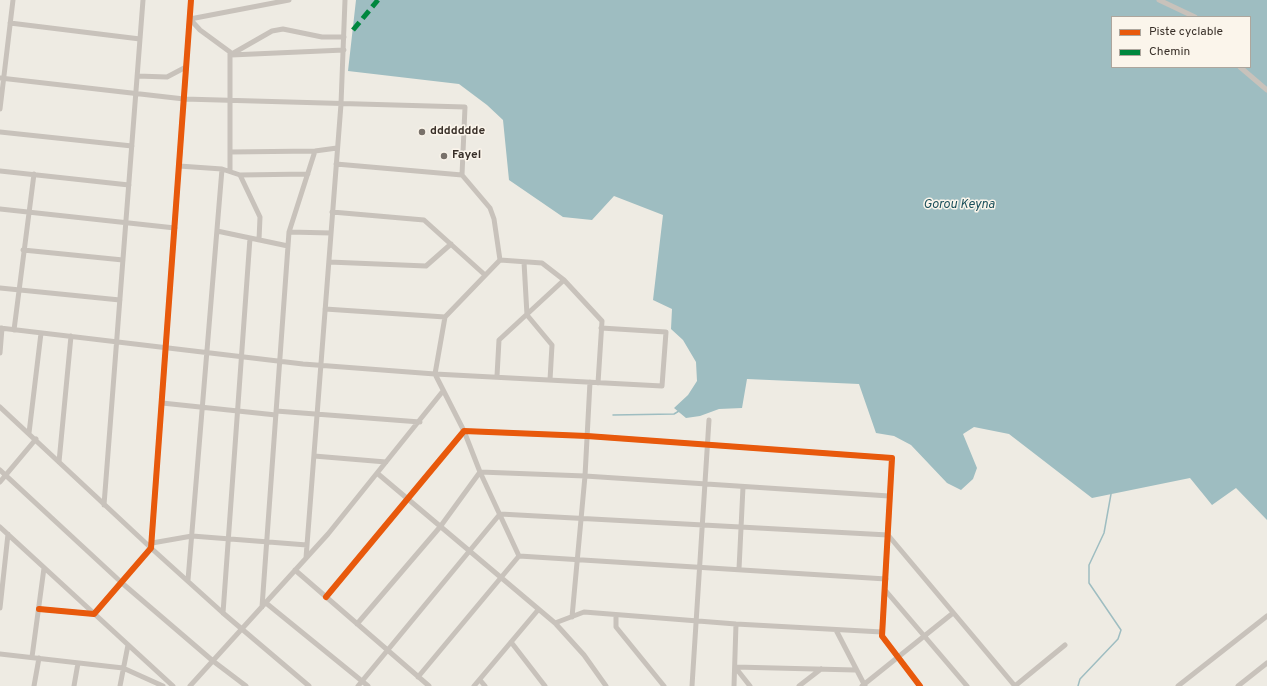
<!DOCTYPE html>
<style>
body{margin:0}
#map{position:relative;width:1267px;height:686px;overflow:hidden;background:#eeebe3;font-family:Overpass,sans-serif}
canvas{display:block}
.legend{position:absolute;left:1111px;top:16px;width:140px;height:52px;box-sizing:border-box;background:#fbf5eb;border:1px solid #ada69d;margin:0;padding:5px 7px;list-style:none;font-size:12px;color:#393029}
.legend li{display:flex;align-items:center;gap:8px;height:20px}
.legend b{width:20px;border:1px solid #ada69d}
</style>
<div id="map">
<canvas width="1267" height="686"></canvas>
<ul class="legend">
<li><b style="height:5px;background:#e8590c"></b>Piste cyclable</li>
<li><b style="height:5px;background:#00873e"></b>Chemin</li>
</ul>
</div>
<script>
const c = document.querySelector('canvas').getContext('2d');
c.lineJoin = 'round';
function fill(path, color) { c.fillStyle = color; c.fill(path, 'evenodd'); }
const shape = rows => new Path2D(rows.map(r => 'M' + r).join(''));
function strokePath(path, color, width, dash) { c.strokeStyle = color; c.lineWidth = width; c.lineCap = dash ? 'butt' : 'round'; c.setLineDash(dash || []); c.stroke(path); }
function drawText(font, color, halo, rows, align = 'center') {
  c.font = font + ' Overpass,sans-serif'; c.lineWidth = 3; c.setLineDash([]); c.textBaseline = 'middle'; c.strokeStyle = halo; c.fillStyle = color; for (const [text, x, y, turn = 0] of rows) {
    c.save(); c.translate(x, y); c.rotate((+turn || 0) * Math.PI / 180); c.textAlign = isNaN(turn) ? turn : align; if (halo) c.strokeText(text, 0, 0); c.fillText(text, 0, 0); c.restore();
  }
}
fill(shape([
 [356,0,1267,0,1267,520,1236,488,1212,505,1190,478,1092,498,1009,434,974,427,963,434,977,468,973,479,961,490,947,483,911,445,894,436,876,433,859,384,747,379,742,408,719,409,700,416,686,418,674,408,688,395,697,381,696,362,683,340,671,329,672,309,653,300,663,215,614,196,592,220,563,217,509,180,503,120,487,105,459,84,348,71],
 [1112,17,1250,17,1250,67,1112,67]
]), '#9ebdc1');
strokePath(shape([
 [613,415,674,414,679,411],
 [1078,686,1080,679,1118,639,1121,630,1089,583,1089,565,1104,533,1111,494]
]), '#9ebdc1', 1.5);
strokePath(shape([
 [1159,0,1195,17],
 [190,19,200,30,230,52,230,171],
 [190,19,289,0],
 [10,23,140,39],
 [230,55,272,31,283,29,322,37,344,37],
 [231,55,344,50],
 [1240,67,1267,90],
 [137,76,167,77,186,67],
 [0,78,184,99,465,107,462,175,490,208,494,219,500,260],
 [0,109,13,0],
 [0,132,132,146],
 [230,152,315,151,337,148],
 [336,164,462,175],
 [179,166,222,169,240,175,308,174],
 [0,171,129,185],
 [240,175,260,217,259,240],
 [0,209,175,228],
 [332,212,424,220,485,275],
 [217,231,288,246],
 [289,232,331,233],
 [23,250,123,260],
 [500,260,445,317,435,374,464,431,480,472,519,556],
 [500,260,542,263,564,280],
 [329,262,426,266,451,244],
 [524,262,527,315,552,345,550,380],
 [0,288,120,300],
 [325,309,445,317],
 [0,328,303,364,435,374,662,386,666,332,601,328],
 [14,330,34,174],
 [0,353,2,328],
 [497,376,499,340,564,280,602,321,598,383],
 [162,403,276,415],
 [0,407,151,548,223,613,309,686],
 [276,411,420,422],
 [29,433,41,333],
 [314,456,386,462],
 [59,462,71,336],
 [0,470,122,583,213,661,246,686],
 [377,473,555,623,584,655,606,686],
 [0,482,36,439],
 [104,505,143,0],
 [0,527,173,686],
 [152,543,192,536,307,545],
 [519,556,886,579],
 [306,558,341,104,345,0],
 [739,569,743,487],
 [295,570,429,686],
 [188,580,222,169],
 [885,590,967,686],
 [326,597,464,431,587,436,892,458,882,636,920,686],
 [266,603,368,686],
 [262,607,289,232,315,151],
 [0,608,8,534],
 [39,609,94,614,151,548,191,0],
 [223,613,250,238],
 [616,615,616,627,664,686],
 [572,617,585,476,590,382],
 [555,623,584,612,736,624,882,632],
 [357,624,440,527,480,472,585,476,889,496],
 [836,630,865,686],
 [511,642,545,686],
 [0,654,123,668,163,686],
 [32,657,44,568],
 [735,667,855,670],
 [735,667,750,686],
 [418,677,519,556],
 [480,680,485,686],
 [34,686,39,658],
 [74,686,78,663],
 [120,686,128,645],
 [190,686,328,534,443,391],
 [358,686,500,514,888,535,1015,686],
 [474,686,538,610],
 [692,686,709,420],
 [734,686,736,624],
 [799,686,821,669],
 [862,686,953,613],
 [1015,686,1065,645],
 [1178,686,1267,616],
 [1238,686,1267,663]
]), '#c8c2bb', 5);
strokePath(shape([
 [353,30,378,0]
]), '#00873e', 5, [10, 5]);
strokePath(shape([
 [326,597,464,431,587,436,892,458,882,636,920,686],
 [39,609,94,614,151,548,191,0]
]), '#e8590c', 6);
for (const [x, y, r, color] of [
 [422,132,4,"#78716a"],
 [444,156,4,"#78716a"]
]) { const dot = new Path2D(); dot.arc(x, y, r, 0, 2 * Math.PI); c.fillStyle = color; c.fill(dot); strokePath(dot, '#fbf5eb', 1.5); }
drawText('bold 12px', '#393029', '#fbf5eb', [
 ["ddddddde",430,132],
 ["Fayel",452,156]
], 'left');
drawText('italic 13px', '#1d515c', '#fbf5eb', [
 ["Gorou Keyna",959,205]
]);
</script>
